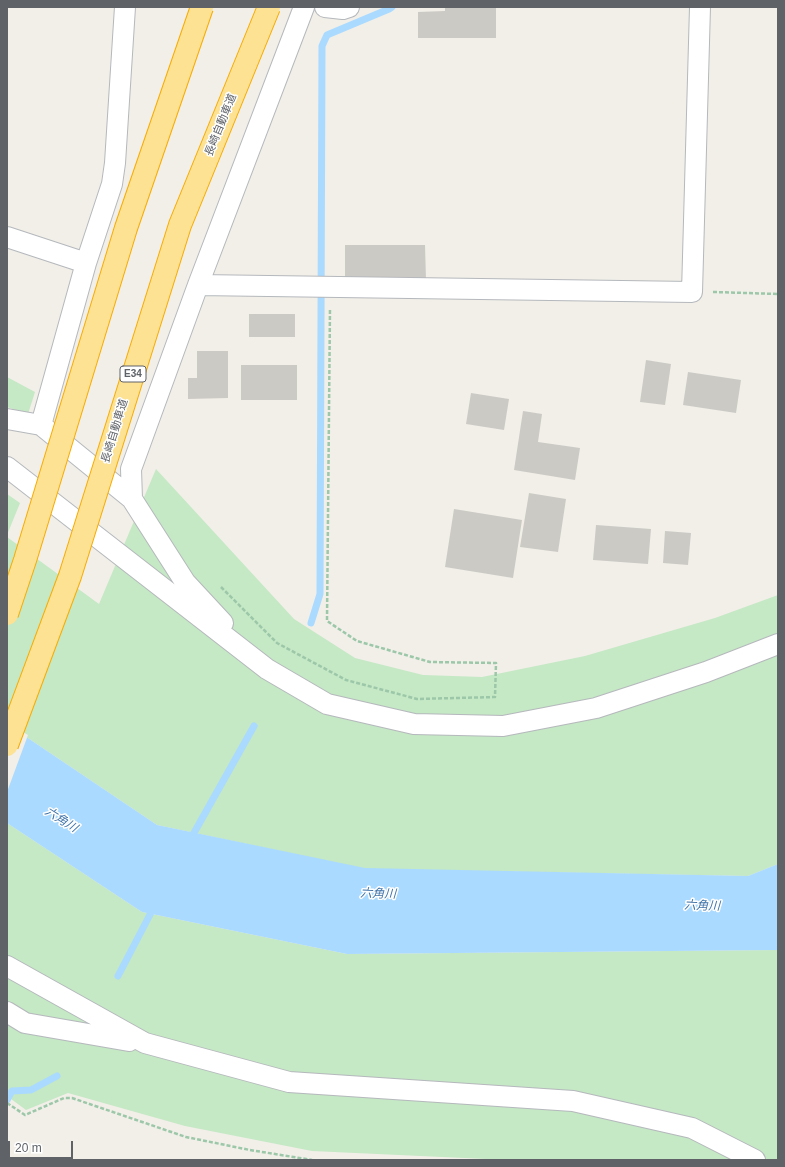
<!DOCTYPE html>
<meta charset="utf-8">
<style>
body{margin:0}
#map{position:relative;width:785px;height:1167px;overflow:hidden;background:#f1efe8;font-family:Helvetica,sans-serif}
canvas{display:block}
.frame{position:absolute;inset:0;border:8px solid #5f6368;pointer-events:none}
.scale{position:absolute;left:8px;top:1141px;width:65px;height:18px;box-sizing:border-box;border:2px solid #5f6368;border-top:0;padding-left:5px;font-size:12px;line-height:14px;white-space:nowrap;color:#5f6368;-webkit-text-stroke:3px #fff;paint-order:stroke}
</style>
<div id="map">
<canvas width="785" height="1167"></canvas>
<div class="frame"></div>
<div class="scale">20 m</div>
</div>
<script>
const c = document.querySelector('canvas').getContext('2d');
c.lineJoin = 'round';
function fill(path, color) { c.fillStyle = color; c.fill(path, 'evenodd'); }
const shape = rows => new Path2D(rows.map(r => 'M' + r).join(''));
function strokePath(path, color, width, dash) { c.strokeStyle = color; c.lineWidth = width; c.lineCap = dash ? 'butt' : 'round'; c.setLineDash(dash || []); c.stroke(path); }
function drawText(font, color, halo, rows, align = 'center') {
  c.font = font + ' Helvetica,"Noto Sans JP",sans-serif'; c.lineWidth = 3; c.setLineDash([]); c.textBaseline = 'middle'; c.strokeStyle = halo; c.fillStyle = color; for (const [text, x, y, turn = 0] of rows) {
    c.save(); c.translate(x, y); c.rotate((+turn || 0) * Math.PI / 180); c.textAlign = isNaN(turn) ? turn : align; if (halo) c.strokeText(text, 0, 0); c.fillText(text, 0, 0); c.restore();
  }
}
fill(shape([
 [7,377,35,392,28,414,7,407],
 [156,469,294,619,355,658,423,675,482,677,585,656,715,618,778,595,778,864,748,876,365,869,157,825,7,724,7,537,99,604],
 [7,494,20,503,7,535],
 [7,823,142,912,347,954,778,950,778,1160,508,1160,312,1151,185,1126,68,1093,26,1110,7,1096]
]), '#c5e8c5');
fill(shape([
 [7,724,157,825,365,868,748,876,778,864,778,950,347,954,142,912,7,823]
]), '#aadaff');
fill(shape([
 [7,722,28,735,7,792]
]), '#f1efe8');
strokePath(shape([
 [311,623,320,594,322,46,327,35,389,9,392,7],
 [190,840,254,726],
 [118,976,155,905],
 [7,1100,12,1091,31,1090,57,1076]
]), '#aadaff', 7);
fill(shape([
 [445,7,496,7,496,38,418,38,418,12,445,11],
 [345,245,425,245,426,280,345,281],
 [249,314,295,314,295,337,249,337],
 [197,351,228,351,228,398,188,399,188,378,197,378],
 [646,360,671,364,665,405,640,402],
 [241,365,297,365,297,400,241,400],
 [688,372,741,380,736,413,683,405],
 [471,393,509,399,504,430,466,424],
 [523,411,542,414,538,442,580,448,575,480,514,470],
 [529,493,566,499,558,552,520,547],
 [454,509,522,520,513,578,445,567],
 [596,525,651,529,648,564,593,560],
 [665,531,691,533,688,565,663,563]
]), '#cccac5');
const minor = shape([
 [325,7,343,9,349,7],
 [7,237,86,263,112,184,115,163,125,7],
 [198,285,692,292,700,7],
 [7,419,41,425,132,499,185,582,223,623],
 [41,425,86,263],
 [7,467,267,669,327,704,414,724,503,726,596,708,706,672,778,644],
 [132,499,131,469,198,285,304,7],
 [7,966,145,1043,289,1082,573,1101,692,1128,755,1160],
 [7,1012,25,1023,129,1041]
]);
strokePath(minor, '#b5b8bc', 22);
strokePath(shape([
 [713,292,778,294],
 [221,587,277,643,346,680,417,699,495,697,496,663,430,662,357,641,327,621,330,308],
 [7,1103,25,1115,64,1098,72,1098,186,1137,250,1150,312,1160]
]), '#9cc7a9', 2.5, [4, 2]);
strokePath(minor, '#fff', 20);
const motorwayBridge = shape([
 [7,614,25,560,126,228,202,7],
 [7,745,70,576,180,225,269,7]
]);
strokePath(motorwayBridge, '#f9ab00', 24, []);
strokePath(motorwayBridge, '#fde293', 22);
for (const [x, y, w] of [
 [133,374,26]
]) { const box = new Path2D(); box.roundRect(x - w / 2, y - 8, w, 16, 3); c.fillStyle = '#fff'; c.fill(box); strokePath(box, '#5f6368', 1); }
drawText('bold 10px', '#5f6368', null, [
 ["E34",133,374]
]);
drawText('11px', '#5f6368', '#fff', [
 ["長崎自動車道",221,125,-68],
 ["長崎自動車道",115,431,-73]
]);
drawText('italic 12px', '#4174aa', '#fff', [
 ["六角川",61,820,32],
 ["六角川",378,894,2],
 ["六角川",702,906,2]
]);
</script>
